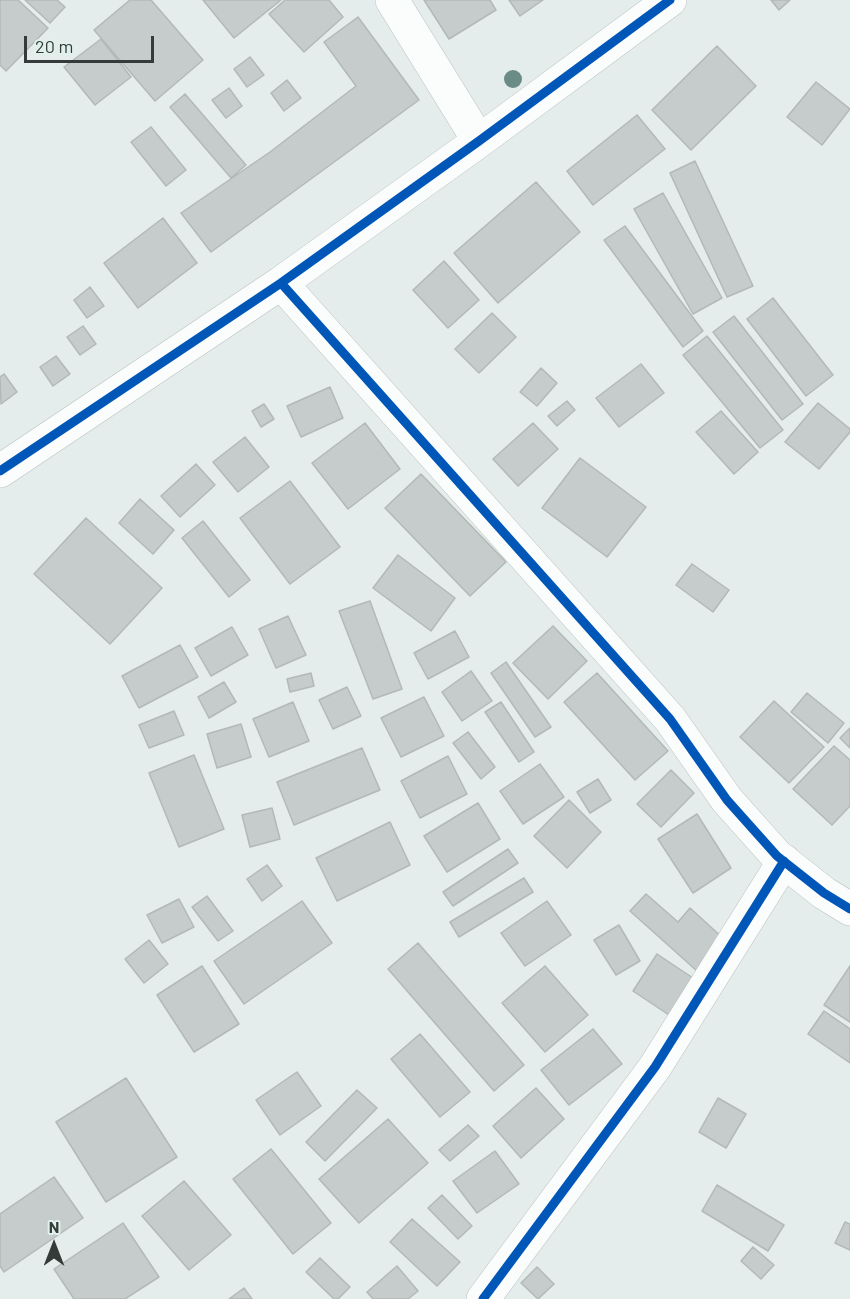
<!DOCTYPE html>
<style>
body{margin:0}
#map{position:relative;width:850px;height:1299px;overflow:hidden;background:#e4edeb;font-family:Barlow,sans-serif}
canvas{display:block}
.north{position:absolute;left:24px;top:1215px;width:60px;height:60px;-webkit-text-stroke:4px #e0f1ec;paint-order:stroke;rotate:0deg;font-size:16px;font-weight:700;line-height:24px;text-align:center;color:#343b39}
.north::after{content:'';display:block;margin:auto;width:21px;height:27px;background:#343b39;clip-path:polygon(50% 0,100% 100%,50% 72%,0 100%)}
.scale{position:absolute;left:24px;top:36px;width:130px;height:27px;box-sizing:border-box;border:3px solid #343b39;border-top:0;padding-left:8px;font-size:18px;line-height:21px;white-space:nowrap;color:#343b39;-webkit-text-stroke:4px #e0f1ec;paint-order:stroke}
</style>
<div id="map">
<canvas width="850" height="1299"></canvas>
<div class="north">N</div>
<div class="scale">20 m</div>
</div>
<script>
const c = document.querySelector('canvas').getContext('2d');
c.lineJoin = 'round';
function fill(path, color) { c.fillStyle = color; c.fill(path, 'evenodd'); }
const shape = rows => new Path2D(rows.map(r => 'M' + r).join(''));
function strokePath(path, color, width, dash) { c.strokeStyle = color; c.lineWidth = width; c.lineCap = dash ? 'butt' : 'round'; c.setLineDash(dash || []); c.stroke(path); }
const building = shape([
 [0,0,18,0,48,28,6,71,0,65,0,0],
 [25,0,57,0,65,7,50,23,25,0],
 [130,0,151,0,203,60,155,101,94,30,130,0],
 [203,0,281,0,234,38,203,0],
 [285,0,329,0,343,17,304,52,269,14,285,0],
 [424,0,490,0,496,10,449,39,424,0],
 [509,0,543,0,520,16,509,0],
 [771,0,790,0,779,10,771,0],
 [358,17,419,100,211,252,181,213,270,152,356,86,324,42,358,17],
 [101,39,131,77,95,105,64,67,101,39],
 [717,46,756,86,691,150,652,110,717,46],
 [250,57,264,75,247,87,234,69,250,57],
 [287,80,301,98,284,111,271,93,287,80],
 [816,82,850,109,822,145,787,117,816,82],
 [229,88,242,106,226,118,212,100,229,88],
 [185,94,246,165,231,178,170,107,185,94],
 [637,115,665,149,593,205,567,171,637,115],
 [151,127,186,170,166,186,131,142,151,127],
 [695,161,753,286,727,297,670,173,695,161],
 [536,182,580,232,498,303,454,253,536,182],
 [663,193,722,298,693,314,634,209,663,193],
 [163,218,197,263,138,308,104,263,163,218],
 [625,226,703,331,683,347,604,240,625,226],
 [444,261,479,300,448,328,413,290,444,261],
 [90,287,104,306,87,318,74,300,90,287],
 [773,298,833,375,806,396,747,319,773,298],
 [492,313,516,337,479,373,455,349,492,313],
 [734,316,803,404,782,420,713,332,734,316],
 [83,326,96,344,80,355,67,337,83,326],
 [707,336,783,430,760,448,683,355,707,336],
 [56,356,70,374,53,386,40,367,56,356],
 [641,364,664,393,619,427,596,398,641,364],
 [541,368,557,383,537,406,520,392,541,368],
 [4,374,17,392,1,404,0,377,4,374],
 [330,387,343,418,301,437,287,406,330,387],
 [567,401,575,410,557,426,548,416,567,401],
 [818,403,850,429,850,432,819,469,785,442,818,403],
 [264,404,274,419,261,427,252,411,264,404],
 [721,411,758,452,734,474,696,432,721,411],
 [365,423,400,469,348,509,312,463,365,423],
 [533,423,558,449,518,486,493,459,533,423],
 [245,437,269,467,238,492,213,462,245,437],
 [580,458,646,507,607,557,542,508,580,458],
 [196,464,215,485,180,517,161,496,196,464],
 [421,474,506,562,470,596,385,508,421,474],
 [290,481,340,547,290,584,240,518,290,481],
 [140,499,174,530,153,554,119,523,140,499],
 [86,518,162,588,110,644,34,574,86,518],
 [203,521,250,580,229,597,182,538,203,521],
 [398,555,455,598,431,631,373,588,398,555],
 [692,564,729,590,713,612,676,585,692,564],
 [370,601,402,689,373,699,339,611,370,601],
 [288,616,306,655,276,668,259,629,288,616],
 [553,626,587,661,548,699,513,663,553,626],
 [232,627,248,655,211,676,195,648,232,627],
 [455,631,469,657,428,679,414,653,455,631],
 [180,645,198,677,139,708,122,676,180,645],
 [506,662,551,727,535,737,491,673,506,662],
 [471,671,492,701,462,721,442,692,471,671],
 [311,673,314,686,290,692,287,679,311,673],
 [597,673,668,751,635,780,564,702,597,673],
 [224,682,236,702,209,718,198,697,224,682],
 [347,687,361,716,333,729,319,700,347,687],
 [807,693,844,723,828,743,791,712,807,693],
 [424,697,444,736,401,757,381,718,424,697],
 [774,701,824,747,789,783,740,737,774,701],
 [293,702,309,741,269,757,253,719,293,702],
 [501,702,534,752,519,762,485,712,501,702],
 [174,711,184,735,149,748,139,725,174,711],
 [241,724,251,757,217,768,207,734,241,724],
 [850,728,850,748,840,738,850,728],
 [468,732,495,767,481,779,453,743,468,732],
 [834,746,850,760,850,806,832,825,793,789,834,746],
 [362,748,380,790,294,825,277,782,362,748],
 [194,755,224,829,179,847,149,773,194,755],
 [448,756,467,794,420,818,401,781,448,756],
 [540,764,564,797,523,824,500,791,540,764],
 [671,770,694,793,661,827,637,804,671,770],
 [598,779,611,800,590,813,577,792,598,779],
 [569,800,601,832,567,868,534,836,569,800],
 [478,803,500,839,447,872,424,836,478,803],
 [272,808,280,839,250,847,242,815,272,808],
 [697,814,731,868,693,893,658,839,697,814],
 [390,822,410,865,337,901,316,858,390,822],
 [508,849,518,863,453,906,443,892,508,849],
 [267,865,282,886,262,901,247,879,267,865],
 [524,878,533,892,459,937,450,922,524,878],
 [646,894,678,922,690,908,724,939,697,971,630,911,646,894],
 [207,896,233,931,218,941,192,907,207,896],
 [179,899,194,927,162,943,147,915,179,899],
 [302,901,332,943,244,1004,214,961,302,901],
 [547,901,571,935,525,966,501,933,547,901],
 [619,925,640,961,616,975,594,940,619,925],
 [149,940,168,964,144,983,125,959,149,940],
 [418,943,524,1065,494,1091,388,969,418,943],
 [657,954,693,978,669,1015,633,991,657,954],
 [202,966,239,1024,194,1052,157,995,202,966],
 [545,966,588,1015,545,1052,502,1003,545,966],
 [850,966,850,1022,824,1005,850,966],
 [824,1011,850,1029,850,1063,808,1034,824,1011],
 [593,1029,622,1064,569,1105,541,1070,593,1029],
 [420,1034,470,1092,440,1117,391,1059,420,1034],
 [297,1072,321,1106,280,1135,256,1100,297,1072],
 [126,1078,177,1157,106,1202,56,1122,126,1078],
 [536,1088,564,1119,521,1158,493,1126,536,1088],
 [357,1090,377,1108,325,1161,306,1142,357,1090],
 [718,1098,746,1114,726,1148,699,1132,718,1098],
 [388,1119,428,1163,359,1223,319,1179,388,1119],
 [468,1125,479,1136,450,1161,439,1150,468,1125],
 [271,1149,331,1223,293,1254,233,1179,271,1149],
 [495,1151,519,1184,477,1213,453,1181,495,1151],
 [54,1177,83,1218,4,1272,0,1266,0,1214,54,1177],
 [184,1181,231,1235,189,1270,142,1216,184,1181],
 [717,1185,784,1225,768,1251,702,1211,717,1185],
 [442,1195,472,1226,458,1239,428,1208,442,1195],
 [412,1219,460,1262,437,1286,390,1242,412,1219],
 [845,1222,850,1224,850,1250,835,1243,845,1222],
 [123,1223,159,1277,125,1299,74,1299,54,1269,123,1223],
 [753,1247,774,1265,761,1279,741,1261,753,1247],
 [320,1258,350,1287,338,1299,334,1299,306,1272,320,1258],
 [397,1266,418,1291,408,1299,373,1299,367,1292,397,1266],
 [537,1267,554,1284,538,1299,521,1283,537,1267],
 [244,1288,252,1299,229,1299,244,1288]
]);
fill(building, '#c5cccb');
strokePath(building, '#b2b9b7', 1.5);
const minor = shape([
 [392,0,479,141],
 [281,283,670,719,727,800,777,856,824,893,850,909],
 [0,471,281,283,479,141,670,0],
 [483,1299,655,1067,784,861]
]);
strokePath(minor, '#bac2c0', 34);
strokePath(minor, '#fbfcfc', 33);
strokePath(shape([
 [281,283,670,719,727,800,777,856,824,893,850,909],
 [0,471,281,283,479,141,670,0],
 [483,1299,655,1067,784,861]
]), '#0057b8', 9);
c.fillStyle = '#6b8b86';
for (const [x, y] of [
 [513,79]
]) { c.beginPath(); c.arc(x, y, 9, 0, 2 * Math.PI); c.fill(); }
</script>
